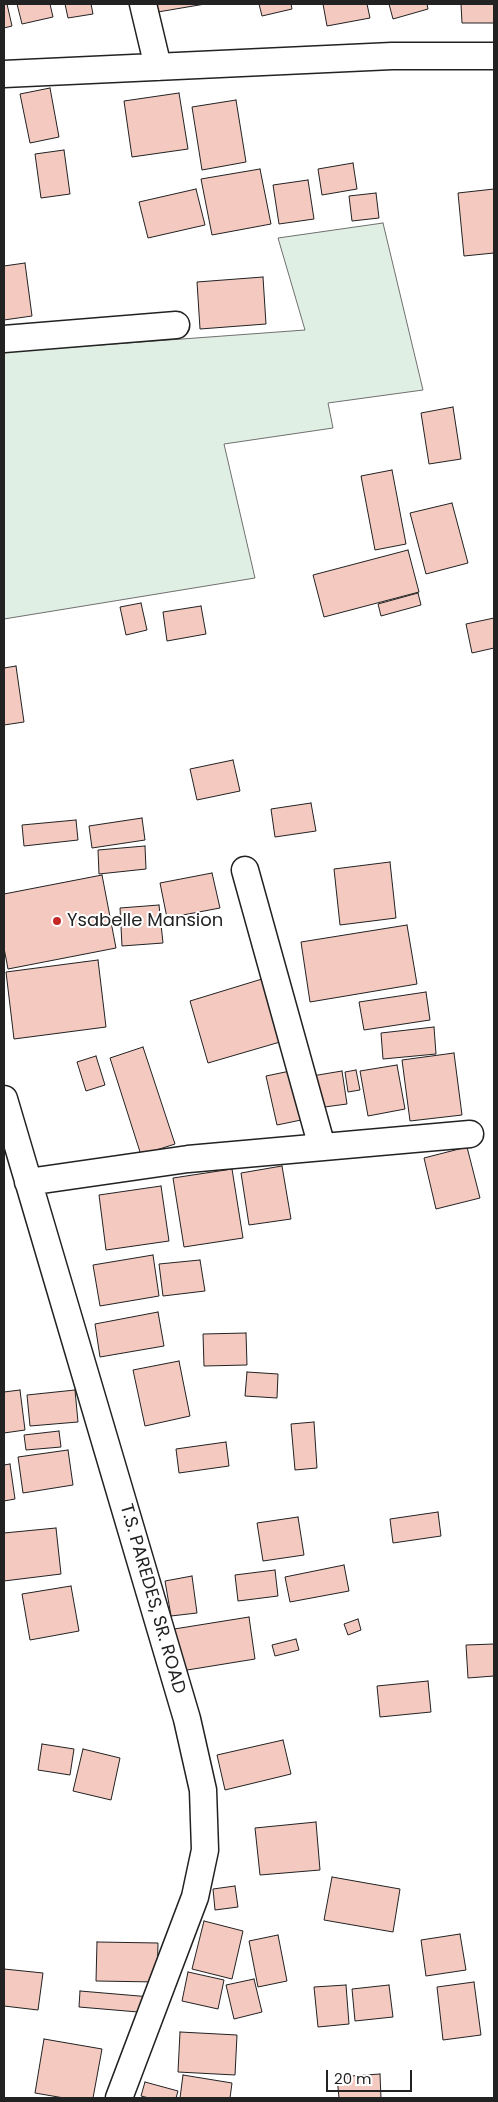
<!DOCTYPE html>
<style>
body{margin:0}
#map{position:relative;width:498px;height:2102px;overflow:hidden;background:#fff;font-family:Poppins,sans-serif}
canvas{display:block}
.frame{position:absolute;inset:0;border:5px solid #222;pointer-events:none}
.scale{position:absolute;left:326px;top:2070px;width:86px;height:22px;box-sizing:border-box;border:2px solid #222;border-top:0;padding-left:6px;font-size:15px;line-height:18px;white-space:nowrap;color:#222;-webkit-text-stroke:4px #fff;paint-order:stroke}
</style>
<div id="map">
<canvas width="498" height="2102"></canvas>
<div class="frame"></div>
<div class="scale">20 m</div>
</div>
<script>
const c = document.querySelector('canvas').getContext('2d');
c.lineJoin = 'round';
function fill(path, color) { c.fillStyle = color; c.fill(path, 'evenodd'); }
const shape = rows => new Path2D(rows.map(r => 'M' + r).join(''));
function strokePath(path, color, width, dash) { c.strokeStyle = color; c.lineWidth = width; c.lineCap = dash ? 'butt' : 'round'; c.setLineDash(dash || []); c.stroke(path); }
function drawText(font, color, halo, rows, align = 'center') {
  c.font = font + ' Poppins,sans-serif'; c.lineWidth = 4; c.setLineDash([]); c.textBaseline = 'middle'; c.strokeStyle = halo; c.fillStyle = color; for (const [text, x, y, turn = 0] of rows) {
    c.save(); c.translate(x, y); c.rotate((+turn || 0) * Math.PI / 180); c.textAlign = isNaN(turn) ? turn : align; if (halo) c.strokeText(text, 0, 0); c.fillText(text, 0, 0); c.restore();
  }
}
const green = shape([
 [383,223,423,390,328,403,333,428,224,444,255,578,4,619,4,352,305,330,278,238,383,223]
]);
fill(green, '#e0efe3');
strokePath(green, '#6f6f6f', 1);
const building = shape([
 [4,4,7,4,12,26,4,28,4,4],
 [17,4,50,4,53,17,22,24,17,4],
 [65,4,91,4,93,14,68,18,65,4],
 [150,4,205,4,152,13,150,4],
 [259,4,291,4,292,9,262,16,259,4],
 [323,4,367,4,370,18,327,26,323,4],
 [389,4,427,4,428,9,393,19,389,4],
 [461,4,494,4,494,23,462,23,461,4],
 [50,88,59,137,30,143,20,94,50,88],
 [179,93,188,149,132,157,124,101,179,93],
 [236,100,246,162,202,170,192,107,236,100],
 [64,150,70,194,41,198,35,154,64,150],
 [353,163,357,189,322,195,318,169,353,163],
 [260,169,271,224,212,235,201,179,260,169],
 [308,180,314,219,279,224,273,185,308,180],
 [196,189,205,225,148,238,139,202,196,189],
 [494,189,494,253,464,256,458,193,494,189],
 [376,193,379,218,352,221,349,196,376,193],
 [25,263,32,316,4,320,4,266,25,263],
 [263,277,266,324,200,329,197,282,263,277],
 [453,407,461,459,429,464,421,413,453,407],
 [392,470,406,544,375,550,361,476,392,470],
 [452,503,468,563,426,574,410,513,452,503],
 [408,550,419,592,324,617,313,575,408,550],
 [418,593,421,605,381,616,378,604,418,593],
 [141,603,147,630,126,635,120,607,141,603],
 [201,606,206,634,167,641,163,612,201,606],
 [494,618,494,648,472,653,466,624,494,618],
 [16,666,24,722,4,725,4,668,16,666],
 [233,760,240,791,197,800,190,769,233,760],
 [311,803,316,831,275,837,271,809,311,803],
 [142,818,145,840,92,848,89,826,142,818],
 [76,820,78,840,24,846,22,825,76,820],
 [145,846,146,869,99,874,98,850,145,846],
 [390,862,396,918,340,925,334,869,390,862],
 [212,873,220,908,167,918,160,883,212,873],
 [102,875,116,948,8,969,4,948,4,894,102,875],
 [159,905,163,943,122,946,120,908,159,905],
 [407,925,417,984,310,1002,301,942,407,925],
 [98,960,106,1027,14,1039,6,972,98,960],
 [262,979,280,1042,208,1063,190,1001,262,979],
 [426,992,430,1020,364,1030,359,1002,426,992],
 [434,1027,436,1054,383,1059,381,1033,434,1027],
 [143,1047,175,1144,141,1155,110,1058,143,1047],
 [454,1053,462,1115,410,1121,402,1060,454,1053],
 [96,1056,105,1085,86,1091,77,1062,96,1056],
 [397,1065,405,1109,368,1116,360,1071,397,1065],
 [295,1070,306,1119,277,1125,266,1076,295,1070],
 [356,1070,360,1090,348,1092,345,1072,356,1070],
 [342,1071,347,1104,317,1108,312,1076,342,1071],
 [467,1147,480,1198,436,1209,424,1158,467,1147],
 [282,1166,291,1219,249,1225,241,1173,282,1166],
 [232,1169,243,1238,184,1247,173,1178,232,1169],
 [161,1186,169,1241,106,1250,99,1195,161,1186],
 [153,1255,159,1296,100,1306,93,1265,153,1255],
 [200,1260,205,1291,163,1296,159,1264,200,1260],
 [158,1312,164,1346,100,1357,95,1324,158,1312],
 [246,1333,247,1365,204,1366,203,1334,246,1333],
 [179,1361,190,1416,145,1426,133,1370,179,1361],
 [247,1372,278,1374,277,1398,245,1396,247,1372],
 [20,1390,25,1430,4,1433,4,1392,20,1390],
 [75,1390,78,1422,30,1426,27,1395,75,1390],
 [314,1422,317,1468,295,1470,291,1424,314,1422],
 [59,1431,61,1447,26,1450,24,1435,59,1431],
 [226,1442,229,1466,179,1473,176,1449,226,1442],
 [68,1450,73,1485,23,1493,18,1457,68,1450],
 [10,1464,15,1499,4,1501,4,1465,10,1464],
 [438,1512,441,1536,393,1543,390,1519,438,1512],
 [298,1517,304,1555,263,1561,257,1523,298,1517],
 [56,1528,61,1574,4,1581,4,1533,56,1528],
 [344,1565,349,1591,290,1602,285,1577,344,1565],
 [275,1570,278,1596,238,1601,235,1575,275,1570],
 [192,1576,197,1613,171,1616,165,1581,192,1576],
 [71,1586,79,1631,30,1640,22,1594,71,1586],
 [249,1617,255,1659,175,1672,168,1630,249,1617],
 [358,1619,361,1630,348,1635,344,1624,358,1619],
 [296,1639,299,1650,275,1656,272,1645,296,1639],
 [494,1644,494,1676,468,1678,466,1645,494,1644],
 [428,1681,431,1712,380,1717,377,1686,428,1681],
 [283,1740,291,1774,225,1790,217,1755,283,1740],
 [42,1744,74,1749,70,1775,38,1770,42,1744],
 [83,1749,120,1758,111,1800,73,1791,83,1749],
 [316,1822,320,1870,260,1875,255,1828,316,1822],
 [332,1877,400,1889,393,1932,324,1920,332,1877],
 [235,1886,238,1907,215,1910,213,1889,235,1886],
 [204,1921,243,1931,232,1979,192,1969,204,1921],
 [460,1934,466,1970,426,1976,421,1940,460,1934],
 [278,1935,287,1981,258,1987,249,1941,278,1935],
 [97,1942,158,1943,157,1982,96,1981,97,1942],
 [4,1969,43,1973,38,2010,4,2006,4,1969],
 [188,1972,224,1980,218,2009,182,2001,188,1972],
 [254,1979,262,2012,234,2019,226,1985,254,1979],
 [474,1982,481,2035,443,2040,437,1987,474,1982],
 [346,1985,349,2024,318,2027,314,1987,346,1985],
 [389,1985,393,2017,355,2021,352,1989,389,1985],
 [80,1991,151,1997,150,2013,79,2007,80,1991],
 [180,2032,237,2035,235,2075,178,2072,180,2032],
 [44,2039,102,2049,93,2098,64,2098,35,2093,44,2039],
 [380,2074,381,2098,339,2098,337,2077,380,2074],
 [183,2075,232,2083,230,2098,180,2098,183,2075],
 [145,2082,178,2091,176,2098,149,2098,141,2096,145,2082]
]);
fill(building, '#f3c9c0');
strokePath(building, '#222', 1);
const street = shape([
 [143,4,158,67],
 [4,74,392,56,494,56],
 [4,339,176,325],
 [245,870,322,1147],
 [4,1099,187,1719,203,1790,205,1850,195,1897,119,2098],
 [28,1182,188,1159,470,1134]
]);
strokePath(street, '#222', 29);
strokePath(street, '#fff', 26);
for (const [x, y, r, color] of [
 [57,921,5,"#c62828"]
]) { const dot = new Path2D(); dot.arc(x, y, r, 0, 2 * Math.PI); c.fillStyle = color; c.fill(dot); strokePath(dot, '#fff', 2); }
drawText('18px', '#222', '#fff', [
 ["Ysabelle Mansion",67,921]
], 'left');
drawText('18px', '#222', '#fff', [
 ["T.S. PAREDES, SR. ROAD",152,1599,74]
]);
</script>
